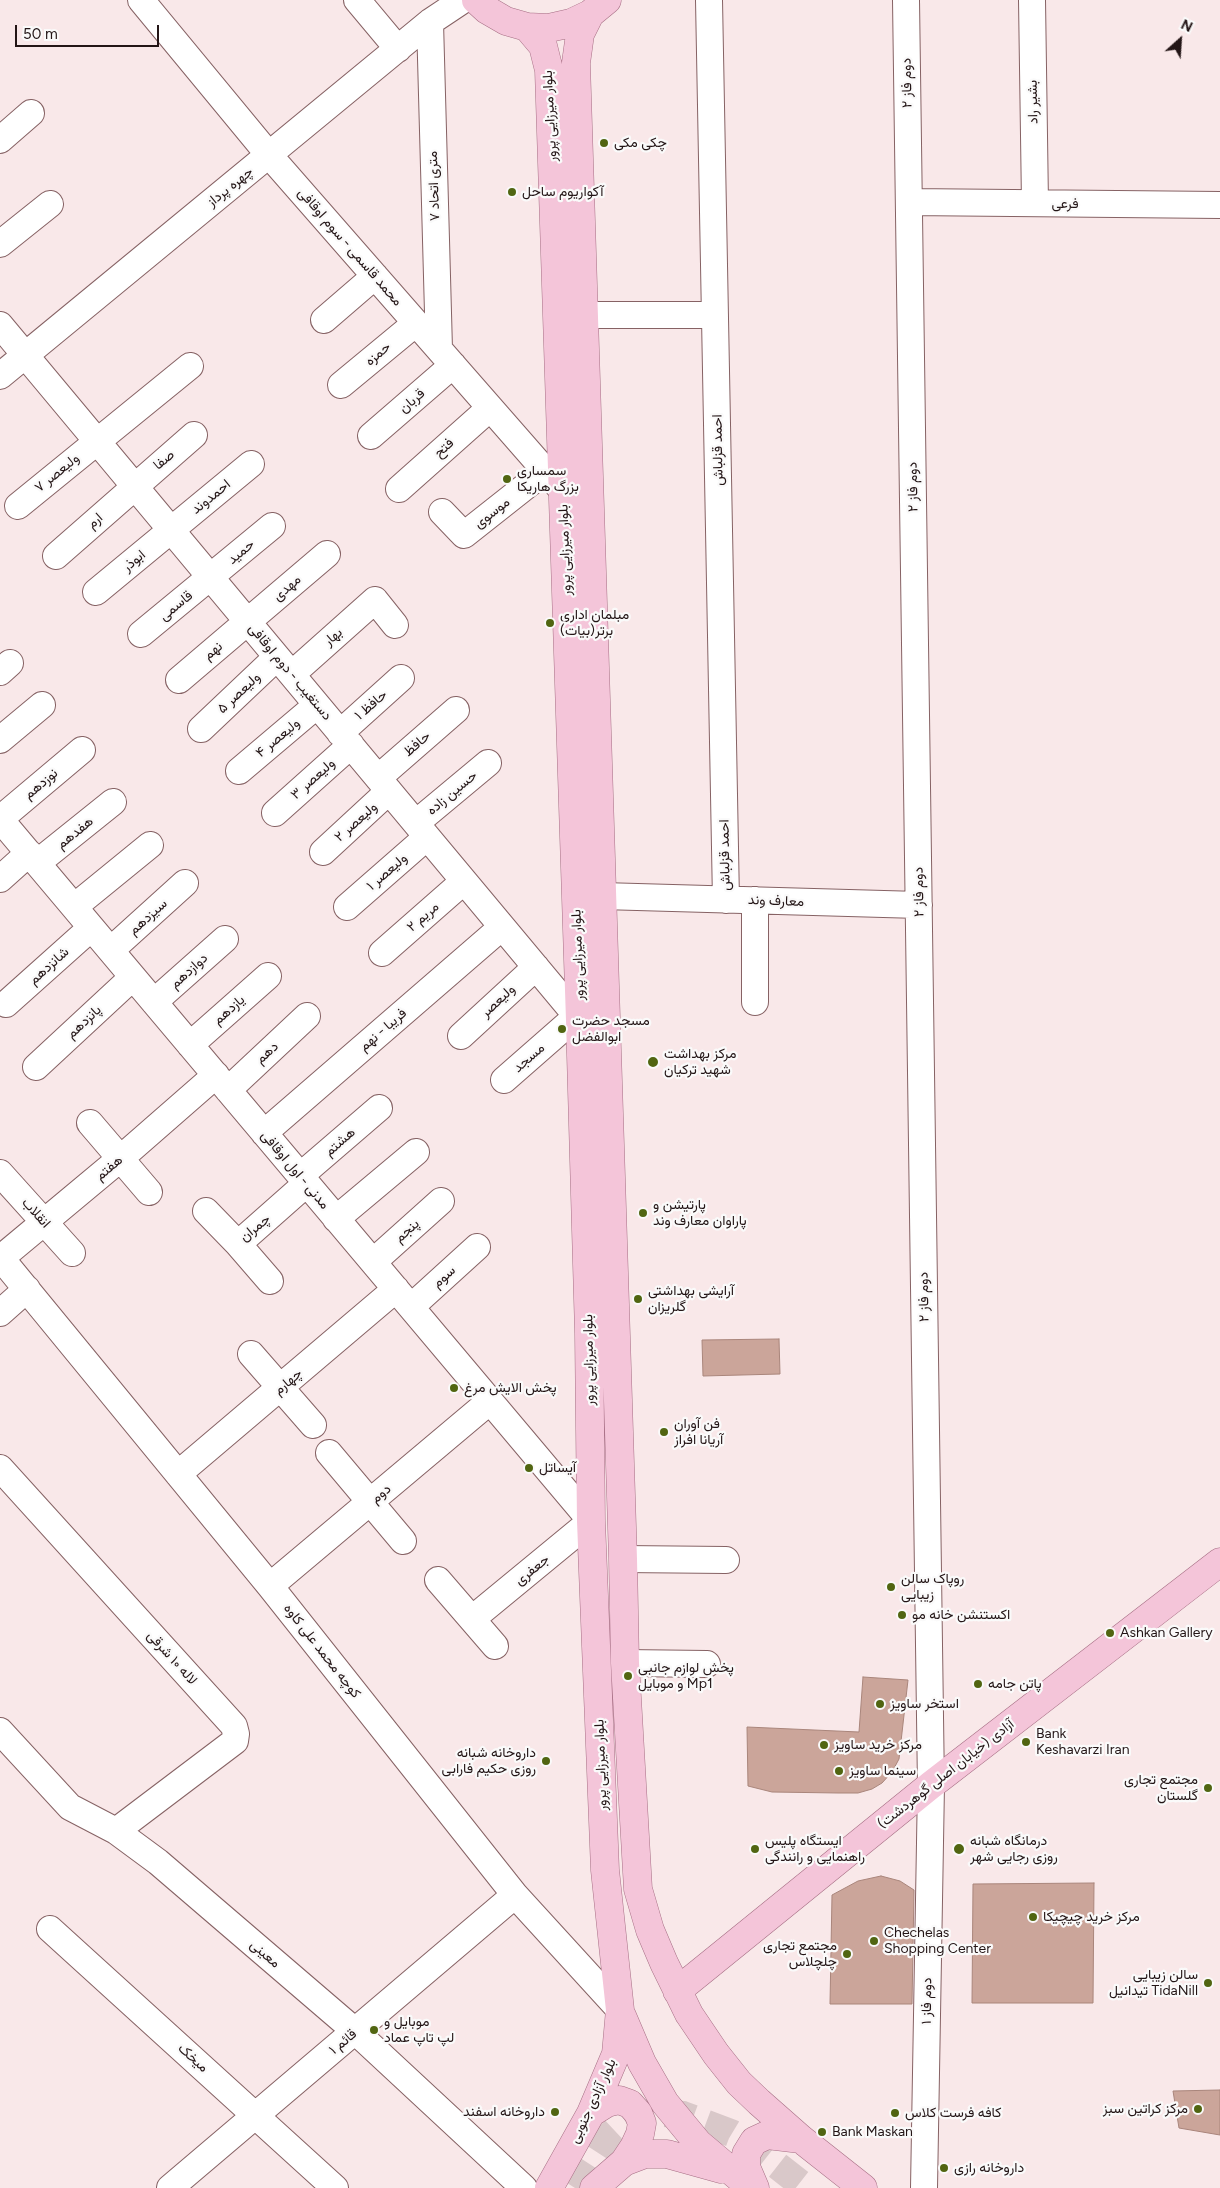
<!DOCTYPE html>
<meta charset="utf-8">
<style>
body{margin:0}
#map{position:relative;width:1220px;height:2188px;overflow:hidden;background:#f9e8e9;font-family:Figtree,sans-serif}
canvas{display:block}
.north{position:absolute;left:1155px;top:15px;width:50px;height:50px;-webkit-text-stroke:4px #fafafa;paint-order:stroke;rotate:26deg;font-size:14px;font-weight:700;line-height:20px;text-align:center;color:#231516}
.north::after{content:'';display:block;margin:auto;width:18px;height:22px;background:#231516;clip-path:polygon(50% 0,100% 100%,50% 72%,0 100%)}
.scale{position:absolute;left:15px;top:25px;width:144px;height:22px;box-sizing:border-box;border:2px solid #231516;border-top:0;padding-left:6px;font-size:15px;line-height:18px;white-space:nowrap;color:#231516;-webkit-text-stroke:4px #fafafa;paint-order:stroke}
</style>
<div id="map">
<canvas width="1220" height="2188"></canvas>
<div class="north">N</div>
<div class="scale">50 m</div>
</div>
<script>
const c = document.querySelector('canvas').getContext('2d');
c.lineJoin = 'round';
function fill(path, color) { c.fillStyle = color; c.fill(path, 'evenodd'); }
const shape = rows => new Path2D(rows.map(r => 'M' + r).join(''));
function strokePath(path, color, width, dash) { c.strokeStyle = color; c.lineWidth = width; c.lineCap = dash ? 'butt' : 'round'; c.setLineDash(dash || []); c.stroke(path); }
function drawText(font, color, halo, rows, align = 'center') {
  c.font = font + ' Figtree,Vazirmatn,sans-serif'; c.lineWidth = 4.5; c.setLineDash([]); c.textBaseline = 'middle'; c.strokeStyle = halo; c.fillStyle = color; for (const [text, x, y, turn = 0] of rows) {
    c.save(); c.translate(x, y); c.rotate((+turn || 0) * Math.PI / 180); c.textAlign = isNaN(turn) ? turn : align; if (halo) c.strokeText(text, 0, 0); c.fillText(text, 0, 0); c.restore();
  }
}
const building = shape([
 [779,1339,780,1374,703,1376,702,1340,779,1339],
 [863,1677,908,1680,899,1759,892,1772,882,1783,872,1789,858,1793,838,1793,772,1792,748,1786,747,1727,859,1732,863,1677],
 [881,1876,900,1881,914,1890,912,2004,830,2004,832,1895,858,1881,881,1876],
 [1094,1883,1093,2003,972,2003,973,1884,1094,1883],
 [1220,2090,1220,2135,1179,2128,1173,2091,1220,2090]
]);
fill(building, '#cba59a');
strokePath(building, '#a9857b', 1);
strokePath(shape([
 [575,2188,607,2138,622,2124,638,2115,656,2112,683,2115,731,2133,751,2145,806,2188]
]), '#d9c8c9', 28, [28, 14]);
const minor = shape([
 [141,0,269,155,563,491],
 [357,0,398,49],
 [709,0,726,900],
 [906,0,931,1785,924,2188],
 [1032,0,1035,203],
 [430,22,439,349],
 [0,140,31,113],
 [909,202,1220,205],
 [0,244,50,204],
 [583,315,715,315],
 [324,320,375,276],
 [0,325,580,1020],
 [0,376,430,22,463,0],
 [341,385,416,323],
 [371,436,453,365],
 [399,489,490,408],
 [18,506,190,366],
 [442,512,464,535,545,471],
 [56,556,194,435],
 [96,592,251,464],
 [141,634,272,526],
 [0,672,10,663],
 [292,674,375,600,395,625],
 [179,680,327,554],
 [201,729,277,657],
 [340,733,401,678],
 [0,740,42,705],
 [239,771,317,705],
 [378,778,456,710],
 [275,813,351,745],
 [0,819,591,1521,472,1619],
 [0,819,82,750],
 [416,823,488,763],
 [323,852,389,791],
 [37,863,113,802],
 [0,879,29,853],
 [602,896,919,905],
 [74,907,150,845],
 [347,907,427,837],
 [111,950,185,883],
 [382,953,464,881],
 [154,1002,225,939],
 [755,1002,755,900],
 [6,1004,91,928],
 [461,1036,536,967],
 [190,1045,268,976],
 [36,1067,133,977],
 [504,1080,577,1016],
 [228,1090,307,1016],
 [90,1123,149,1192],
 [264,1133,502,927],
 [0,1173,72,1253],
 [300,1176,379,1108],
 [206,1211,238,1244,307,1183],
 [336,1219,416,1152],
 [238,1244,270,1281],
 [0,1257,270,1586,515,1895,620,2010],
 [1,1258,121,1158,216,1075],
 [373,1262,441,1201],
 [411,1307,477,1247],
 [0,1313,27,1289],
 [251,1354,313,1425],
 [329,1453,403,1541],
 [0,1468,234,1726,236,1734,235,1741,116,1831],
 [178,1474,396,1289],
 [623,1559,726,1560],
 [438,1580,495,1646],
 [270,1586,490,1401],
 [625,1663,707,1664],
 [0,1731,70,1807,116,1831,158,1862,355,2031,524,2188],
 [50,1929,335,2188],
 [170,2188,515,1895]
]);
const major = shape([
 [476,0,487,10,506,21,527,27,549,28,571,23,590,14,607,0],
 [590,14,580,34,576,63,623,1559,625,1663,638,1889,650,1930,664,1963,689,2014,716,2054,739,2083,759,2102,801,2139,863,2188],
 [527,27,543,46,549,70,580,1020,589,1333,591,1521,605,1870,620,2010,616,2054,591,2113,549,2188],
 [677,1991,931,1785,1220,1562],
 [622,2016,642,2063,665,2103,698,2143,742,2180],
 [591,2113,607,2103,619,2100,630,2104,638,2113,642,2123,640,2134,634,2147,624,2162,594,2188],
 [624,2162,645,2154,667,2154,721,2169],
 [755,2188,746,2167,746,2154,754,2141,767,2135,801,2139]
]);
strokePath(minor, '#866264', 28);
strokePath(major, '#a66e84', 29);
strokePath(minor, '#fff', 26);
strokePath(major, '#f4c5d9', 28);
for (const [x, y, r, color] of [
 [604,143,5,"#516511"],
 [512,192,5,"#516511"],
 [507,479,5,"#516511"],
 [550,623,5,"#516511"],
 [562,1029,5,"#516511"],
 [653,1062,6,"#516511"],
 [643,1213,5,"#516511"],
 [638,1299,5,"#516511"],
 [454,1388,5,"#516511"],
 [664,1432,5,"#516511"],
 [529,1468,5,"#516511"],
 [891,1587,5,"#516511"],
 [902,1615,5,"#516511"],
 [1110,1633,5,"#516511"],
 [628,1676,5,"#516511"],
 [978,1684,5,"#516511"],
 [880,1704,5,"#516511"],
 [1026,1742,5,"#516511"],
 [824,1745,5,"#516511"],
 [546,1761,5,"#516511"],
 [839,1771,5,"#516511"],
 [1208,1788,5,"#516511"],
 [755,1849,5,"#516511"],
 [959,1849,6,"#516511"],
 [1033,1917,5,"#516511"],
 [874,1941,5,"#516511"],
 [847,1954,5,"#516511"],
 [1208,1983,5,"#516511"],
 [374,2030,5,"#516511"],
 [1198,2109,5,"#516511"],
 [555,2112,5,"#516511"],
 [895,2113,5,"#516511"],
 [822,2132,5,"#516511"],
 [944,2168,5,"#516511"]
]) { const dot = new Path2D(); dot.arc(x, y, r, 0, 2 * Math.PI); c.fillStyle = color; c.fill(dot); strokePath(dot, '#fafafa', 2); }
drawText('14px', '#231516', '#fafafa', [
 ["دوم فاز ۲",907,83,-91],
 ["بشیر راد",1033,102,-91],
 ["بلوار میرزایی پرور",550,116,-93],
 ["۷ متری اتحاد",434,186,-92],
 ["چهره پرداز",230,187,-39],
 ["فرعی",1065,204],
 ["محمد قاسمی - سوم اوقافی",350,247,49],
 ["حمزه",378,354,-40],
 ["قربان",412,401,-41],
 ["فتح",444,448,-42],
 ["احمد قزلباش",718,450,-91],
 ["صفا",164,460,-40],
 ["ولیعصر ۷",57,473,-39],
 ["دوم فاز ۲",913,487,-91],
 ["احمدوند",211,497,-39],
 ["موسوی",492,513,-38],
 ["ارم",95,521,-42],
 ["بلوار میرزایی پرور",565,550,-92],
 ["حمید",241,552,-40],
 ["ابوذر",134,561,-40],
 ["مهدی",287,588,-41],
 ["قاسمی",176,606,-39],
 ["بهار",333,637,-42],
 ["نهم",213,651,-40],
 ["دستغیب - دوم اوقافی",290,672,50],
 ["ولیعصر ۵",239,693,-43],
 ["حافظ ۱",371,705,-41],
 ["ولیعصر ۴",278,738,-40],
 ["حافظ",417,744,-41],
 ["ولیعصر ۳",313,779,-42],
 ["نوزدهم",41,784,-40],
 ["حسین زاده",452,793,-40],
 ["ولیعصر ۲",356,822,-42],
 ["هفدهم",75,833,-39],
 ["احمد قزلباش",725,855,-91],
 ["ولیعصر ۱",387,872,-41],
 ["دوم فاز ۲",919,892,-91],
 ["معارف وند",776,901,2],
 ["سیزدهم",148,917,-42],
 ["مریم ۲",423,917,-41],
 ["بلوار میرزایی پرور",578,955,-92],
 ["شانزدهم",49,966,-42],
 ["دوازدهم",189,971,-42],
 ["ولیعصر",498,1001,-43],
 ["یازدهم",229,1010,-41],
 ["پانزدهم",84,1022,-43],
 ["فریبا - نهم",383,1030,-41],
 ["دهم",267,1053,-43],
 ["مسجد",529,1058,-41],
 ["هشتم",340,1142,-41],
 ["هفتم",109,1168,-40],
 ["مدنی - اول اوقافی",295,1170,50],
 ["انقلاب",36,1213,48],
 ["چمران",255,1228,-39],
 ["پنجم",407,1231,-42],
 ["سوم",444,1277,-42],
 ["دوم فاز ۲",924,1297,-91],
 ["بلوار میرزایی پرور",589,1360,-91],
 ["چهارم",288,1382,-41],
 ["دوم",381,1494,-40],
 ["جعفری",532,1570,-39],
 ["کوچه محمد علی کاوه",322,1651,52],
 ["لاله ۱۰ شرقی",172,1658,48],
 ["بلوار میرزایی پرور",601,1765,-92],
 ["آزادی (خیابان اصلی گوهردشت)",946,1774,-38],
 ["معینی",265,1954,41],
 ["دوم فاز ۱",927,2001,-89],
 ["قائم ۱",343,2042,-40],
 ["میخک",193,2058,42],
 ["بلوار آزادی جنوبی",593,2101,-65]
]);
drawText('14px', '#231516', '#fafafa', [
 ["چکی مکی",614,143],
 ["آکواریوم ساحل",522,192],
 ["سمساری",517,471],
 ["بزرگ هاریکا",517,487],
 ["مبلمان اداری",560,615],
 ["برتر(بیات)",560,631],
 ["مسجد حضرت",572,1021],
 ["ابوالفضل",572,1037],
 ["مرکز بهداشت",664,1054],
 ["شهید ترکیان",664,1070],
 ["پارتیشن و",653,1205],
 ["پاراوان معارف وند",653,1221],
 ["آرایشی بهداشتی",648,1291],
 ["گلریزان",648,1307],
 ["پخش الایش مرغ",464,1388],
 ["فن آوران",674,1424],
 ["آریانا افراز",674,1440],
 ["آیساتل",539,1468],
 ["روپاک سالن",901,1579],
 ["زیبایی",901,1595],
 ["اکستنشن خانه مو",912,1615],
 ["Ashkan Gallery",1120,1633],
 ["پخش لوازم جانبی",638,1668],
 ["و موبایل Mp1",638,1684],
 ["پاتن جامه",988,1684],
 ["استخر ساویز",890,1704],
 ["Bank",1036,1734],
 ["Keshavarzi Iran",1036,1750],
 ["مرکز خرید ساویز",834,1745],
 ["داروخانه شبانه",536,1753,"right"],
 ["روزی حکیم فارابی",536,1769,"right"],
 ["سینما ساویز",849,1771],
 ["مجتمع تجاری",1198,1780,"right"],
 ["گلستان",1198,1796,"right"],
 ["ایستگاه پلیس",765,1841],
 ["راهنمایی و رانندگی",765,1857],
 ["درمانگاه شبانه",970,1841],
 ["روزی رجایی شهر",970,1857],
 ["مرکز خرید چیچیکا",1043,1917],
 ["Chechelas",884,1933],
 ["Shopping Center",884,1949],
 ["مجتمع تجاری",837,1946,"right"],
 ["چلچلاس",837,1962,"right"],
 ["سالن زیبایی",1198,1975,"right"],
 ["تیدانیل TidaNill",1198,1991,"right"],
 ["موبایل و",384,2022],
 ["لپ تاپ عماد",384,2038],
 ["مرکز کراتین سبز",1188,2109,"right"],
 ["داروخانه اسفند",545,2112,"right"],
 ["کافه فرست کلاس",905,2113],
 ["Bank Maskan",832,2132],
 ["داروخانه رازی",954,2168]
], 'left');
</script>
